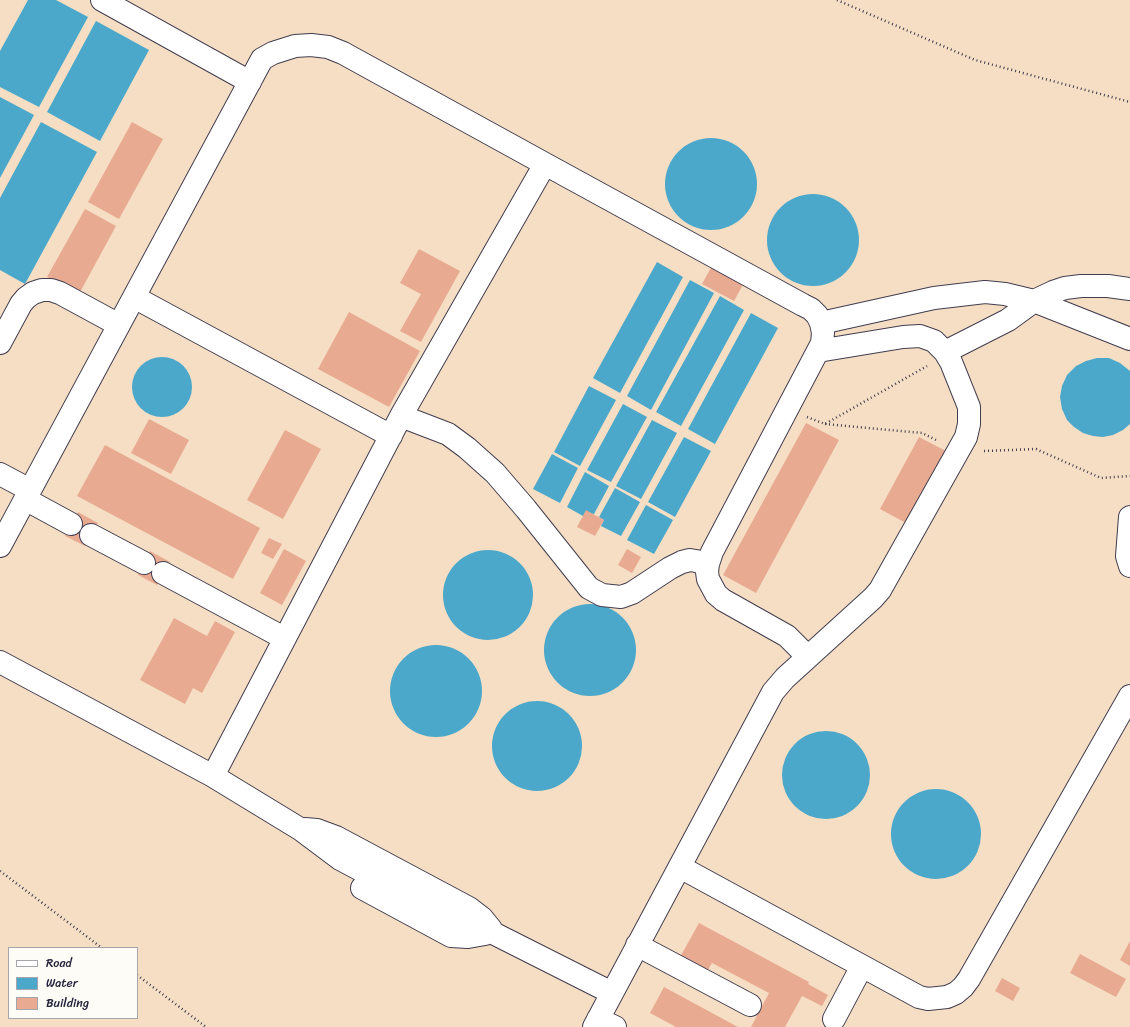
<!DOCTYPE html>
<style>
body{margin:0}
#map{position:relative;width:1130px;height:1027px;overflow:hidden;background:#f5dec4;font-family:Sriracha,sans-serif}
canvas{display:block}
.legend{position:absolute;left:8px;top:947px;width:130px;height:72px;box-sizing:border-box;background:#fdfcf7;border:1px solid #a5a5ac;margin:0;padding:5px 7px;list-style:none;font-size:12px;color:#22223b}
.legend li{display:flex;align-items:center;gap:8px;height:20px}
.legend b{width:20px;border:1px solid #a5a5ac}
</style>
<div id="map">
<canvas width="1130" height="1027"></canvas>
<ul class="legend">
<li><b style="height:5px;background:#fff"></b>Road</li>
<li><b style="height:11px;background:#4ba8ca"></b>Water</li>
<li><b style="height:11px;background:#e9aa92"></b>Building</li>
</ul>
</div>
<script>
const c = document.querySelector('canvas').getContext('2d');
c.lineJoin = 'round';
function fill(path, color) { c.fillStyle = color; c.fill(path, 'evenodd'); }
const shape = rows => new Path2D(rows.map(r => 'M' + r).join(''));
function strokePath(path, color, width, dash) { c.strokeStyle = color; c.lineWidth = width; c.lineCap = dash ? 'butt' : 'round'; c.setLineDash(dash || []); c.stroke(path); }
fill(shape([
 [28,0,56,0,88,17,39,107,0,87,0,51],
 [96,21,149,50,100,141,47,112],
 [0,97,34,115,0,178],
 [41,122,97,152,25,284,0,270,0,198],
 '665 184a46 46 0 1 1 92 0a46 46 0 1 1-92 0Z',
 '767 240a46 46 0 1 1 92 0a46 46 0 1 1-92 0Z',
 [657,262,683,277,620,393,593,378],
 [690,280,714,293,651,410,627,396],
 [720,296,744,310,681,426,656,412],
 [751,313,778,328,715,444,688,429],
 '132 387a30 30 0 1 1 60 0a30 30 0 1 1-60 0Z',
 [1097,358,1109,358,1120,363,1130,371,1130,424,1123,430,1113,435,1103,437,1093,436,1083,433,1074,427,1067,420,1062,409,1060,397,1062,386,1067,375,1076,366,1086,361],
 [589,386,616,400,580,466,554,452],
 [623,404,647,417,611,482,587,470],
 [652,420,677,433,641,499,616,486],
 [684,437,711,451,675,517,648,502],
 [552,454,578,468,560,503,533,489],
 [585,472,609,486,594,514,583,516,567,507],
 [615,488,640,502,621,536,601,526,604,520,599,517],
 [646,505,673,520,654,554,627,540],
 '443 595a45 45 0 1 1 90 0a45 45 0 1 1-90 0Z',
 '544 650a46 46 0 1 1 92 0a46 46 0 1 1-92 0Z',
 '390 691a46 46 0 1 1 92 0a46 46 0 1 1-92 0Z',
 '492 746a45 45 0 1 1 90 0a45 45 0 1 1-90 0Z',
 '782 775a44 44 0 1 1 88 0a44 44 0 1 1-88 0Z',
 '891 834a45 45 0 1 1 90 0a45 45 0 1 1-90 0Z'
]), '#4ba8ca');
fill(shape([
 [132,122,163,139,119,219,88,202],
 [85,209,116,226,79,294,47,277],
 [419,249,460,271,421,342,400,331,421,294,400,283],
 [713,264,745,281,734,301,702,284],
 [349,312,420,351,389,407,318,369],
 [149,419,189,440,171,474,131,453],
 [806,423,839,440,756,593,723,575],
 [285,430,321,449,283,519,247,500],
 [919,437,946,451,906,523,880,509],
 [105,445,260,528,233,579,77,496],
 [586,510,604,520,595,536,577,527],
 [78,512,98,523,85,546,65,536],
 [269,538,282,544,273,559,261,553],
 [284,549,306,561,282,605,260,593],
 [627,549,641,557,632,573,618,565],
 [150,551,170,562,157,585,138,575],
 [174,618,207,636,215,621,235,632,202,693,193,688,185,704,140,680],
 [699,923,809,982,808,984,828,995,822,1006,802,996,785,1027,751,1027,769,993,712,963,706,973,679,959],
 [1130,941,1130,966,1120,960],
 [1080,954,1126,979,1116,997,1070,973],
 [1002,978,1020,988,1013,1001,995,991],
 [664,987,738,1027,676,1027,650,1013]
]), '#e9aa92');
const minor = shape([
 [102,0,250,82],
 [134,297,391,436],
 [821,323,934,298,985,292,1005,294,1034,301,1130,339],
 [0,343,21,304,26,298,33,293,42,290,51,290,60,293,119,325],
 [945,352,1008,320,1034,301,1053,292,1065,288,1081,286,1108,286,1130,289],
 [401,416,448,434,467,448,495,473,526,509,589,588,602,595,621,597,632,593,670,568,682,562,690,560,696,561,708,564],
 [0,474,30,490],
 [25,499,71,524],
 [1130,517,1127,556,1130,566],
 [91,535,144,563],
 [0,546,262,59,273,53,295,46,311,45,328,47,343,53,545,164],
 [163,573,284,638],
 [0,662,213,776,300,829,340,859,455,920,493,933,612,993],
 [213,776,401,416,545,164,803,305,811,309,817,315,821,323,823,333,822,343,712,552,708,564,707,572,708,579,716,594,723,600,787,636,808,657],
 [305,829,317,830,336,837,469,908,482,918,491,929],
 [680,867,919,997,928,999,947,997,956,993,963,987,969,979,1130,696],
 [362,888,451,936,468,937,485,934],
 [637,945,750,1005],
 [598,1019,615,1027],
 [834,1019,862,966],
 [594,1027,773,692,785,678,873,598,880,590,966,437,969,424,969,407,951,362,945,352,934,341,920,336,903,337,818,351]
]);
strokePath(minor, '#423e50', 24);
strokePath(shape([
 [837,0,975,60,1130,102],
 [807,417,825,424,927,366],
 [825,424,922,433,938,441],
 [984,451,1036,449,1101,478,1130,476],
 [0,871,102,948],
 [137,975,206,1027]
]), '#423e50', 2.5, [1, 3]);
strokePath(minor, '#fff', 22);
</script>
